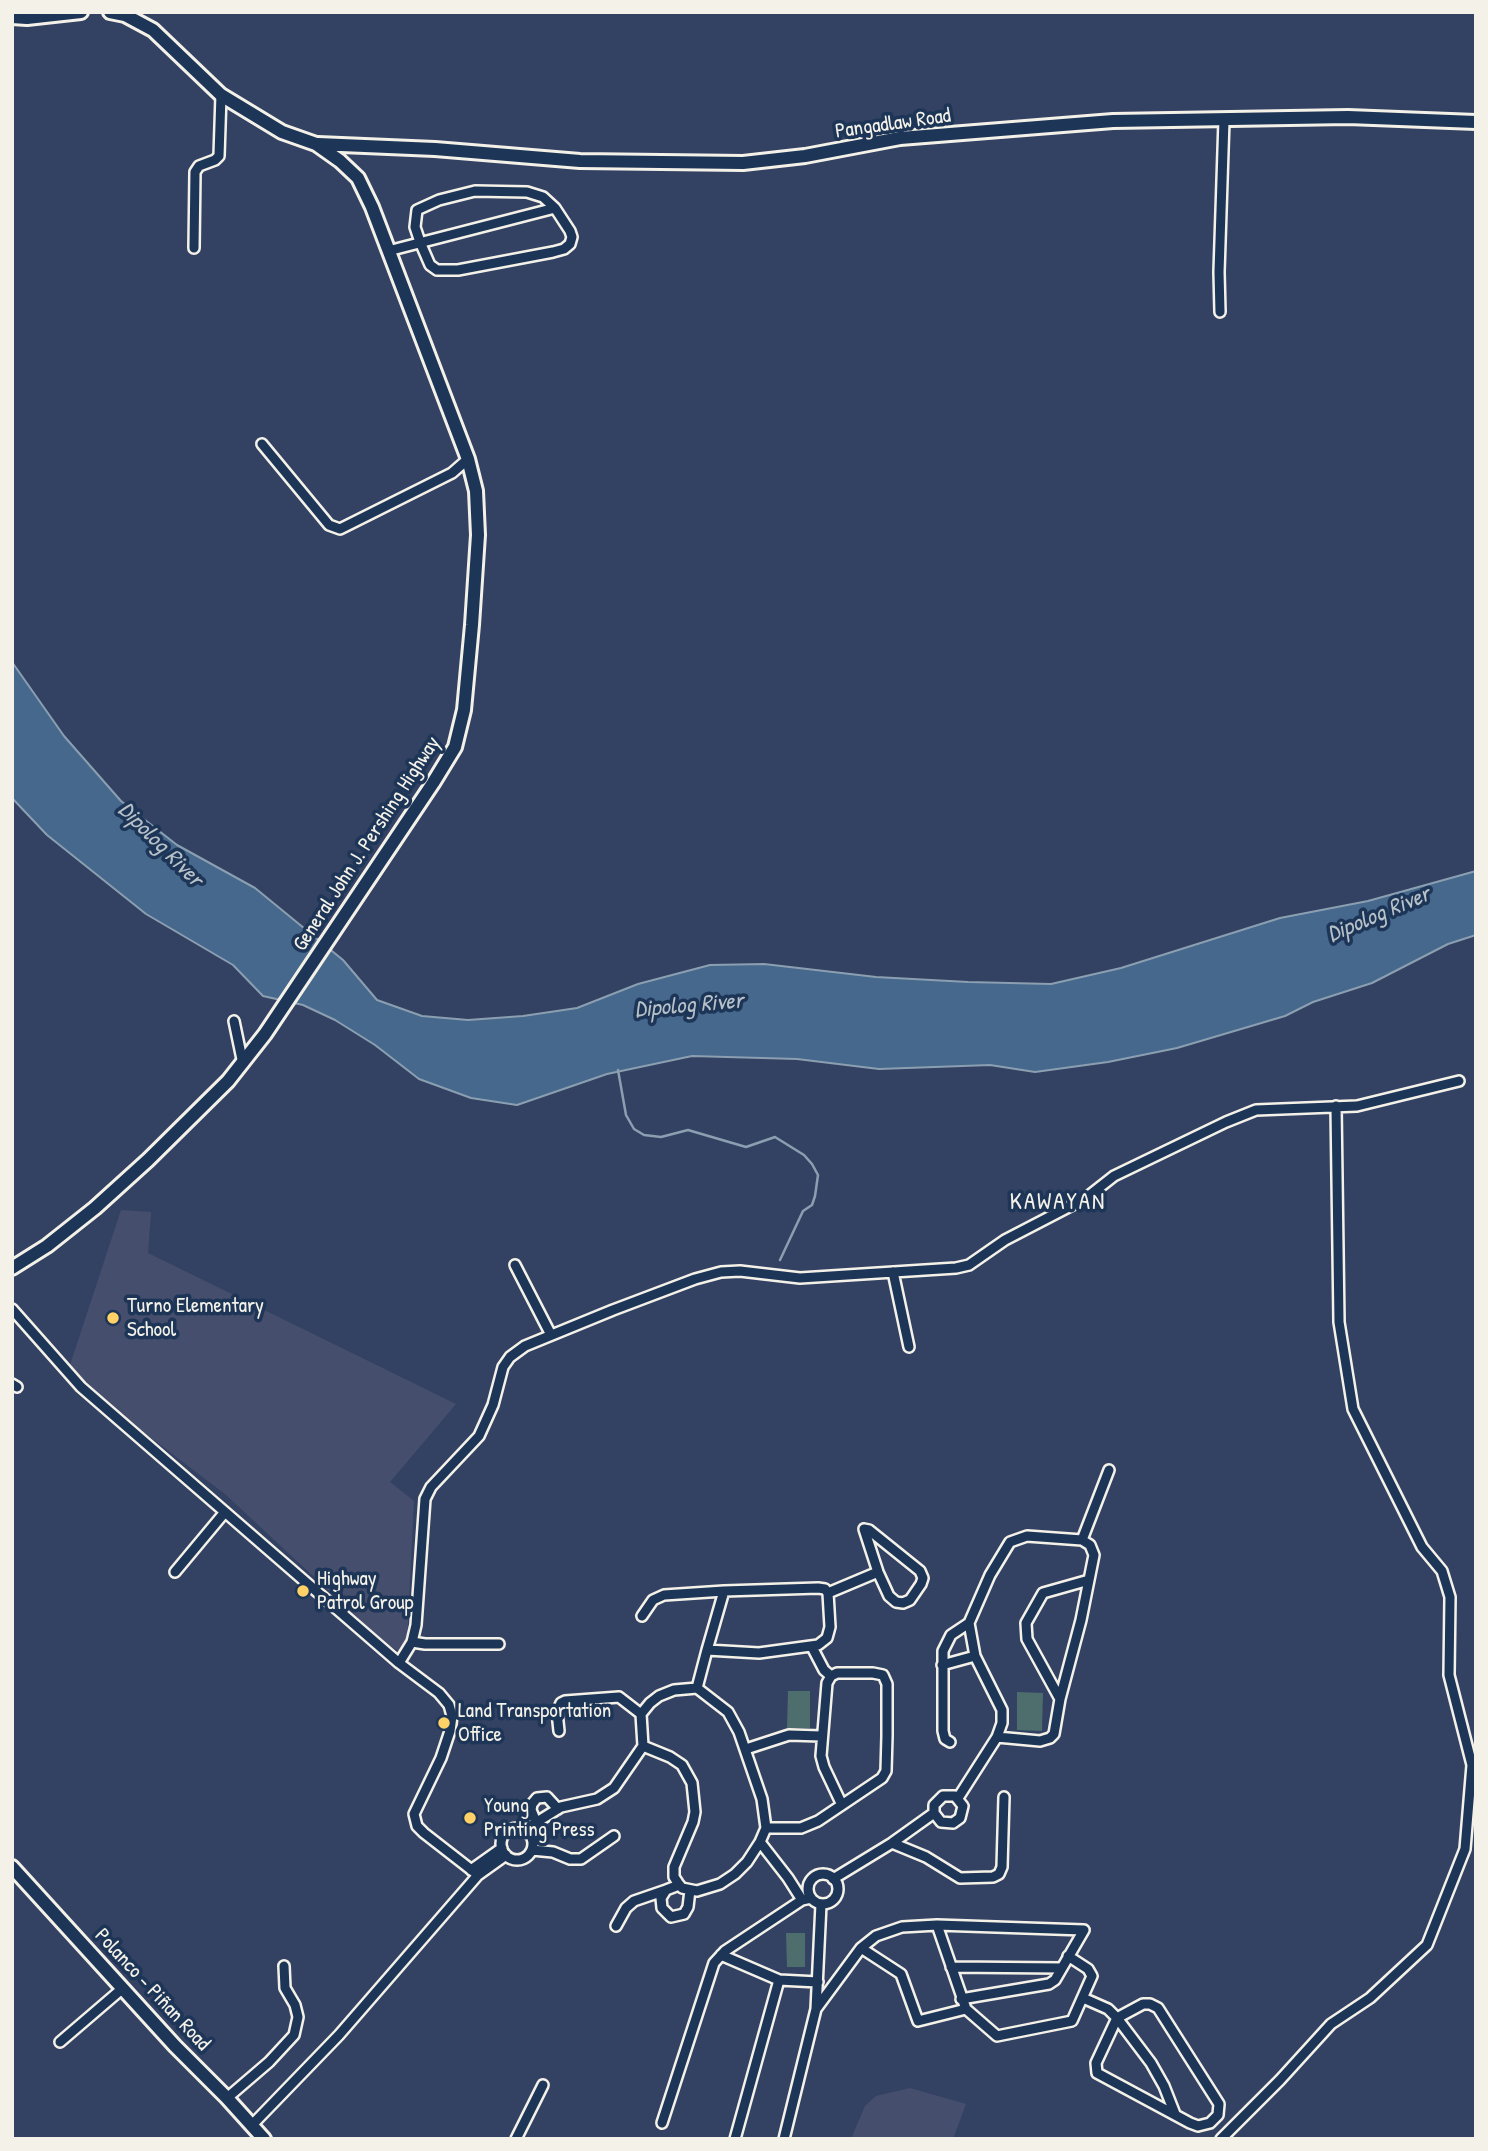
<!DOCTYPE html>
<meta charset="utf-8">
<style>
body{margin:0}
#map{position:relative;width:1488px;height:2151px;overflow:hidden;background:#334263;font-family:"Patrick Hand",sans-serif}
canvas{display:block}
.frame{position:absolute;inset:0;border:14px solid #f4f1e8;pointer-events:none}
</style>
<div id="map">
<canvas width="1488" height="2151"></canvas>
<div class="frame"></div>
</div>
<script>
const c = document.querySelector('canvas').getContext('2d');
c.lineJoin = 'round';
function fill(path, color) { c.fillStyle = color; c.fill(path, 'evenodd'); }
const shape = rows => new Path2D(rows.map(r => 'M' + r).join(''));
function strokePath(path, color, width, dash) { c.strokeStyle = color; c.lineWidth = width; c.lineCap = dash ? 'butt' : 'round'; c.setLineDash(dash || []); c.stroke(path); }
function drawText(font, color, halo, rows, align = 'center') {
  c.font = font + ' "Patrick Hand",sans-serif'; c.lineWidth = 7; c.setLineDash([]); c.textBaseline = 'middle'; c.strokeStyle = halo; c.fillStyle = color; for (const [text, x, y, turn = 0] of rows) {
    c.save(); c.translate(x, y); c.rotate((+turn || 0) * Math.PI / 180); c.textAlign = isNaN(turn) ? turn : align; if (halo) c.strokeText(text, 0, 0); c.fillText(text, 0, 0); c.restore();
  }
}
fill(shape([
 [121,1210,151,1212,148,1253,456,1404,390,1482,414,1501,407,1642,399,1651,386,1644,225,1494,129,1421,69,1368],
 [910,2088,966,2104,953,2139,851,2139,865,2106,876,2096]
]), '#464e6e');
fill(shape([
 [788,1691,810,1691,810,1728,787,1728],
 [1017,1692,1043,1693,1042,1731,1017,1730],
 [786,1933,805,1933,805,1967,787,1967]
]), '#4e6e6d');
const water = shape([
 [12,662,64,736,121,801,177,845,255,888,343,960,377,1000,422,1016,468,1020,523,1016,577,1008,638,984,710,965,764,964,876,977,968,982,1051,984,1121,968,1280,918,1368,901,1476,871,1476,935,1448,944,1372,983,1313,1002,1285,1016,1177,1048,1108,1062,1035,1072,990,1065,879,1069,797,1059,692,1056,607,1074,517,1105,471,1098,419,1079,375,1045,335,1020,303,1005,263,996,233,965,146,914,47,835,12,798,12,662]
]);
fill(water, '#45688c');
strokePath(water, '#8b9fb1', 2);
strokePath(shape([
 [618,1070,626,1115,634,1129,644,1135,661,1137,688,1130,746,1147,775,1137,804,1155,812,1164,818,1175,815,1196,812,1205,803,1211,780,1260]
]), '#8b9fb1', 2.5);
const street = shape([
 [475,191,527,192,543,197,555,208,570,231,572,237,570,244,564,249,553,252,458,270,437,270,430,265,420,242,415,227,417,210,439,200,475,191],
 [194,248,195,172,199,166,215,160,219,156,221,95],
 [388,251,555,208],
 [1220,312,1219,272,1224,120],
 [262,444,329,525,340,529,452,473,468,459],
 [234,1021,243,1064],
 [515,1265,551,1335],
 [893,1272,909,1347],
 [12,1309,81,1387,399,1663,439,1693,449,1705,452,1716,450,1731,441,1758,414,1814,417,1826,424,1833,478,1875],
 [12,1384,17,1387],
 [864,1529,869,1530,920,1571,923,1578,921,1584,910,1600,903,1603,896,1602,889,1596,878,1572,864,1529],
 [1082,1540,1109,1470],
 [175,1572,225,1512],
 [828,1593,878,1572],
 [642,1616,653,1600,664,1595,724,1591],
 [412,1642,425,1644,499,1644],
 [812,1647,824,1670,831,1676],
 [399,1663,412,1642,416,1625,425,1499,431,1487,479,1436,493,1405,503,1367,510,1357,525,1346,613,1310,695,1279,721,1272,740,1271,800,1278,956,1268,969,1265,1005,1240,1086,1198,1114,1176,1226,1122,1256,1110,1357,1106,1459,1081],
 [942,1665,975,1656],
 [1060,1699,1027,1639,1026,1623,1043,1593,1089,1580],
 [559,1731,557,1712,561,1703,565,1701,619,1697,641,1714],
 [950,1742,945,1739,943,1731,943,1651,951,1635,969,1623,990,1575,1010,1542,1027,1536,1082,1540,1090,1545,1094,1555,1081,1620,1060,1699,1054,1734,1050,1738,1040,1741,997,1737],
 [643,1746,670,1757,682,1765,692,1783,695,1812,693,1822,674,1867,674,1877,678,1883,682,1888,697,1891,720,1884,735,1874,747,1862,760,1842,766,1828,762,1799,739,1732,728,1712,697,1688],
 [746,1749,789,1735,821,1736],
 [958,1798,997,1737,1002,1723,1002,1710,975,1656,969,1623],
 [536,1822,531,1810,532,1804,537,1798,547,1797,558,1809],
 [766,1828,801,1828,818,1821,882,1778,886,1771,887,1736,887,1684,883,1675,873,1673,837,1673,831,1676,827,1683,821,1756,824,1767,842,1805],
 '501 1844a16 16 0 1 1 32 0a16 16 0 1 1-32 0Z',
 [524,1830,561,1807,597,1799,614,1788,643,1746,641,1714,650,1703,659,1696,674,1690,697,1688,707,1650,724,1591,818,1588,825,1589,828,1593,830,1627,827,1638,818,1645,759,1653,707,1650],
 [760,1842,788,1878,802,1900],
 [892,1843,926,1857,960,1878,993,1877,999,1874,1002,1867,1004,1797],
 [532,1850,553,1852,570,1859,581,1859,614,1836],
 [471,1870,502,1848],
 '808 1889a15 15 0 1 1 30 0a15 15 0 1 1-30 0Z',
 [833,1879,892,1843,934,1813,934,1805,943,1796,955,1796,963,1806,960,1818,953,1823,941,1822,934,1813],
 [679,1885,666,1890,661,1898,662,1908,671,1917,684,1914,688,1907,690,1890],
 [937,1925,966,2009,997,2036,1072,2021,1092,1976,1088,1969,1068,1956],
 [616,1926,626,1908,634,1901,666,1890],
 [861,1948,901,1974,918,2021,966,2009],
 [721,1955,779,1980,818,1982],
 [951,1967,1061,1968],
 [1083,1998,1108,2009,1117,2018,1096,2063,1097,2073,1190,2123,1198,2126,1210,2123,1218,2115,1219,2104,1158,2008,1150,2004,1143,2004,1117,2018,1151,2063,1164,2086,1175,2114],
 [816,2009,861,1948,876,1936,902,1927,937,1925,1084,1930,1055,1980,1049,1984,961,1999],
 [60,2042,123,1988],
 [227,2098,269,2062,294,2035,298,2017,295,2005,285,1988,284,1966],
 [662,2123,714,1963,725,1951,802,1900,811,1898],
 [252,2125,339,2035,478,1875,506,1855],
 [516,2139,543,2085],
 [735,2139,779,1980],
 [784,2139,816,2009,821,1904],
 [1221,2139,1280,2080,1331,2024,1370,1998,1427,1945,1465,1849,1472,1765,1449,1675,1450,1597,1442,1571,1422,1547,1353,1409,1339,1322,1336,1106]
]);
const secondary = shape([
 [12,17,27,18,81,12],
 [318,144,435,149,580,161,743,163,805,156,900,138,1113,121,1348,117,1476,122],
 [12,1268,47,1246,95,1208,148,1160,228,1081,265,1034,433,783,455,747,464,710,472,625,478,535,476,491,468,459,372,207,358,178,340,161,316,144,282,132,221,95,153,30,125,15,110,12],
 [12,1867,175,2046,227,2098,264,2139]
]);
strokePath(street, '#f4f1e8', 14);
strokePath(secondary, '#f4f1e8', 18);
strokePath(street, '#1d3557', 9);
strokePath(secondary, '#1d3557', 12);
for (const [x, y, r, color] of [
 [113,1318,7,"#ffd166"],
 [303,1591,7,"#ffd166"],
 [444,1723,7,"#ffd166"],
 [470,1818,7,"#ffd166"]
]) { const dot = new Path2D(); dot.arc(x, y, r, 0, 2 * Math.PI); c.fillStyle = color; c.fill(dot); strokePath(dot, '#1d3557', 2.5); }
drawText('21px', '#f4f1e8', '#1d3557', [
 ["Pangadlaw Road",893,124,-8],
 ["General John J. Pershing Highway",367,844,-57],
 ["Polanco - Piñan Road",152,1990,47]
]);
drawText('21px', '#f4f1e8', '#1d3557', [
 ["Turno Elementary",127,1306],
 ["School",127,1330],
 ["Highway",317,1579],
 ["Patrol Group",317,1603],
 ["Land Transportation",458,1711],
 ["Office",458,1735],
 ["Young",484,1806],
 ["Printing Press",484,1830]
], 'left');
drawText('italic 23px', '#b7c1c8', '#1d3557', [
 ["Dipolog River",160,845,45],
 ["Dipolog River",1379,915,-23],
 ["Dipolog River",689,1006,-5]
]);
c.letterSpacing = '2px';
drawText('23px', '#f4f1e8', '#1d3557', [
 ["KAWAYAN",1058,1203]
]);
c.letterSpacing = '0px';
</script>
